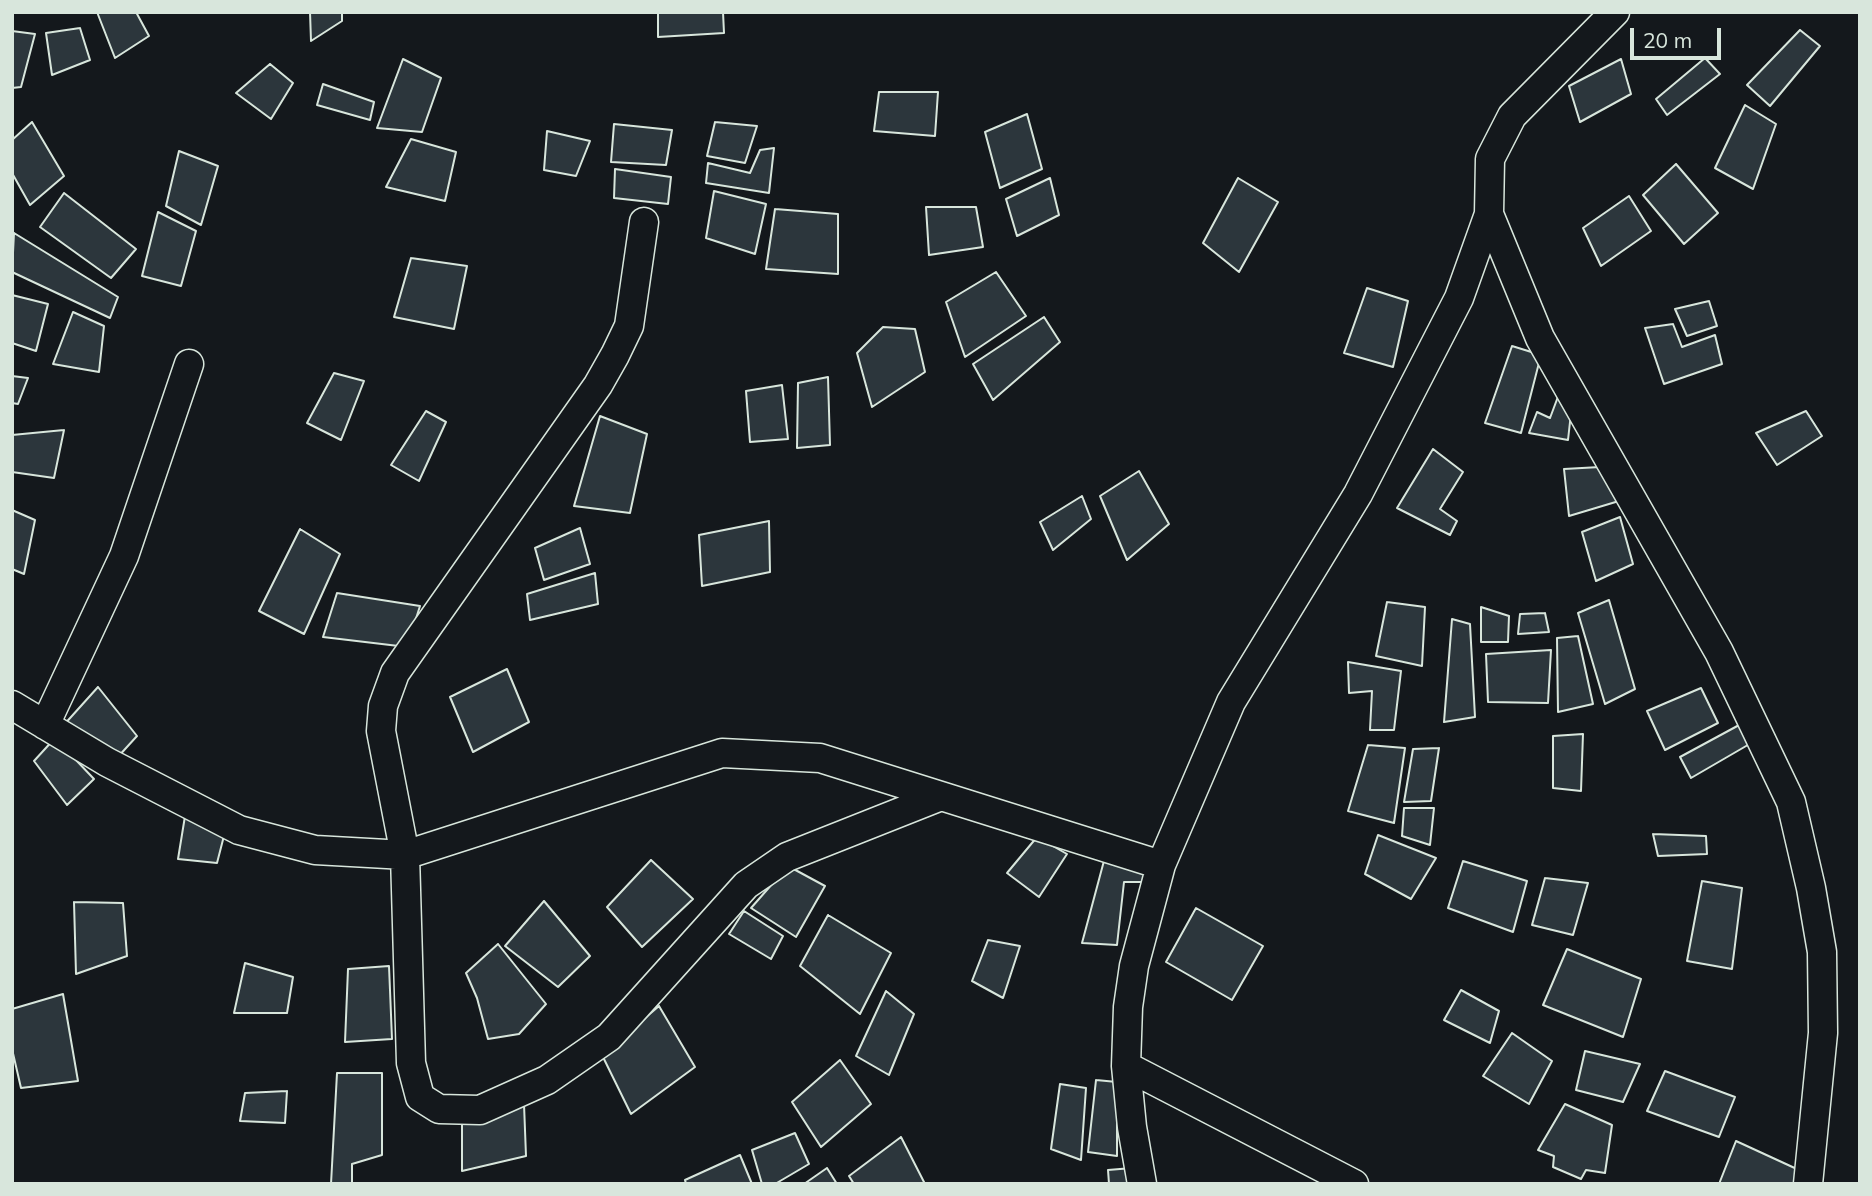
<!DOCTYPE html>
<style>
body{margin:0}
#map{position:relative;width:1872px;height:1196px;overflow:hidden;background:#14181c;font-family:Mulish,sans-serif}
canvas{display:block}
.frame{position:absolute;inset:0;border:14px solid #d8e6dc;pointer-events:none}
.scale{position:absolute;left:1630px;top:28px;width:91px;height:32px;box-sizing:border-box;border:4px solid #d8e6dc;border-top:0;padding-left:9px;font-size:21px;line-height:24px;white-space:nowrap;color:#d8e6dc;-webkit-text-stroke:5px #14181c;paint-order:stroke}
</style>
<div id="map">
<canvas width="1872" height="1196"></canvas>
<div class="frame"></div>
<div class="scale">20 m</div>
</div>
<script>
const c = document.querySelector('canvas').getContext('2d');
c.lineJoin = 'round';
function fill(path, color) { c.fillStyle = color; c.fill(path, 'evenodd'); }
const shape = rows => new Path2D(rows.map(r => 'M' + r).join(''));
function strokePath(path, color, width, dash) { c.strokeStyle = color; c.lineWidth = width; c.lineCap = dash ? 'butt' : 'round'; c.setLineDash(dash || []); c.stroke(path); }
const building = shape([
 [97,12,136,12,149,36,115,58,97,12],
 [310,12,342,12,342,21,311,41,310,12],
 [658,12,723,12,724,33,658,37,658,12],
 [80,28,90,60,52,75,46,33,80,28],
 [1800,30,1820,46,1770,106,1747,85,1800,30],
 [12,31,35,34,21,87,12,88,12,31],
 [1705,58,1720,74,1667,115,1656,99,1705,58],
 [403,59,441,78,422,132,377,128,403,59],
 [1621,59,1631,94,1580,122,1569,86,1621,59],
 [270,64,293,83,271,119,236,93,270,64],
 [323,84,374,102,370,120,317,105,323,84],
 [879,92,938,92,935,136,874,131,879,92],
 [1745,105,1776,124,1753,189,1715,168,1745,105],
 [1027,114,1042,169,1000,188,985,132,1027,114],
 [32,122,64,176,30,205,12,173,12,140,32,122],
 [715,122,757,126,745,163,707,156,715,122],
 [614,124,672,130,666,165,611,162,614,124],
 [547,131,590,141,576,176,544,170,547,131],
 [411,139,456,152,445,201,386,187,411,139],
 [774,148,769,193,706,183,708,163,750,173,760,150,774,148],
 [179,151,218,166,201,225,166,206,179,151],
 [1676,164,1718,213,1684,244,1643,195,1676,164],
 [615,169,671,177,668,204,614,198,615,169],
 [1050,178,1059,215,1017,236,1006,199,1050,178],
 [1238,178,1278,202,1239,272,1203,243,1238,178],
 [714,191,766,204,755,254,706,238,714,191],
 [64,193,136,249,111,278,40,227,64,193],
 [1629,196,1651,231,1601,266,1583,228,1629,196],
 [926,207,976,207,983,247,929,255,926,207],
 [775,209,838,214,838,274,766,269,775,209],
 [158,212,196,231,181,286,142,276,158,212],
 [14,233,118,297,110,318,12,272,14,233],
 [411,258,467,266,454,329,394,317,411,258],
 [996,272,1026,316,965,357,946,302,996,272],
 [1367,288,1408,301,1393,367,1344,353,1367,288],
 [12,295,48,304,36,351,12,343,12,295],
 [1709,301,1717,326,1687,336,1675,309,1709,301],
 [73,312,104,326,99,372,53,364,73,312],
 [1044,317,1060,342,993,400,973,364,1044,317],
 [1673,324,1682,347,1715,335,1722,364,1664,384,1645,328,1673,324],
 [883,327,915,329,925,372,872,407,857,353,883,327],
 [1512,346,1541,355,1521,433,1485,423,1512,346],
 [334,373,364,381,341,440,307,423,334,373],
 [12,376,28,378,18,404,12,403,12,376],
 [828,377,830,445,797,448,798,383,828,377],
 [782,385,788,439,750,442,746,391,782,385],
 [1559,394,1571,413,1568,440,1529,433,1537,412,1550,418,1559,394],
 [426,411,446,422,419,481,391,465,426,411],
 [1806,411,1822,436,1777,465,1756,433,1806,411],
 [600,416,647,434,630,513,574,506,600,416],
 [64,430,54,478,12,472,12,435,64,430],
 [1433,449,1463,472,1440,509,1457,521,1450,535,1397,508,1433,449],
 [1600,467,1619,501,1569,516,1564,469,1600,467],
 [1139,471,1169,524,1127,560,1100,496,1139,471],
 [1082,496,1091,519,1053,550,1040,522,1082,496],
 [12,510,35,520,24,574,12,569,12,510],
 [1620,517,1633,564,1596,581,1582,532,1620,517],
 [769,521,770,572,702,586,699,535,769,521],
 [580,528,590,564,544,580,535,548,580,528],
 [300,529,340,554,304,634,259,611,300,529],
 [595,573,598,604,530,620,527,594,595,573],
 [337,593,420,606,407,647,323,637,337,593],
 [1609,600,1635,689,1605,704,1578,613,1609,600],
 [1387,602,1425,607,1422,666,1376,656,1387,602],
 [1481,607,1509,616,1508,642,1481,642,1481,607],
 [1545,613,1549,632,1518,634,1520,614,1545,613],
 [1452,619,1470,624,1475,717,1444,722,1452,619],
 [1578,636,1593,704,1558,712,1557,638,1578,636],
 [1551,650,1548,703,1488,702,1486,654,1551,650],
 [1348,662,1401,671,1394,730,1370,730,1372,691,1349,693,1348,662],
 [507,669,529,722,473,752,450,697,507,669],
 [98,687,137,736,116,759,62,727,98,687],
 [1701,688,1718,723,1665,750,1647,711,1701,688],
 [1741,724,1753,742,1691,778,1680,757,1741,724],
 [1583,734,1581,791,1553,788,1553,736,1583,734],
 [55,738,94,779,67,805,34,761,55,738],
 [1368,745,1405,748,1394,823,1348,811,1368,745],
 [1439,748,1431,801,1404,802,1413,749,1439,748],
 [1404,808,1434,808,1430,845,1402,836,1404,808],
 [186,810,226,828,217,863,178,859,186,810],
 [1653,834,1706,836,1707,854,1658,856,1653,834],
 [1378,835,1436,858,1411,899,1365,874,1378,835],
 [1037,837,1067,854,1039,897,1007,873,1037,837],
 [1105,857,1148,869,1144,882,1124,882,1117,945,1082,943,1105,857],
 [651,860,693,899,642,947,607,907,651,860],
 [1463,861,1527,881,1513,932,1448,908,1463,861],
 [788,866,825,886,796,937,751,908,788,866],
 [1545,878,1588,883,1573,935,1532,925,1545,878],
 [1702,881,1742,888,1732,969,1687,961,1702,881],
 [544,901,590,956,558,987,505,946,544,901],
 [74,902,123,903,127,956,76,974,74,902],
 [1196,908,1263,946,1232,1000,1166,962,1196,908],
 [744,911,783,936,771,959,729,934,744,911],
 [828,915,891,953,860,1014,800,966,828,915],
 [988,940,1020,946,1003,998,972,981,988,940],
 [498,944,546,1004,519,1034,488,1039,477,998,466,973,498,944],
 [1567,949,1641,979,1623,1037,1543,1005,1567,949],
 [245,963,293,977,287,1013,234,1013,245,963],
 [389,966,392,1039,345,1042,348,969,389,966],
 [1461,990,1499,1011,1490,1043,1444,1020,1461,990],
 [886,991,914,1014,889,1075,856,1056,886,991],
 [63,994,78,1081,21,1088,12,1049,12,1009,63,994],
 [659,1006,695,1067,631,1114,602,1055,659,1006],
 [1512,1033,1552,1061,1529,1104,1483,1076,1512,1033],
 [1585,1051,1640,1064,1623,1102,1576,1090,1585,1051],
 [840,1060,871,1104,821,1147,792,1102,840,1060],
 [1665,1071,1735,1097,1719,1137,1647,1111,1665,1071],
 [337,1073,382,1073,382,1155,352,1164,352,1184,331,1184,337,1073],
 [1096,1080,1117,1082,1117,1156,1088,1152,1096,1080],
 [1060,1084,1086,1088,1081,1160,1051,1149,1060,1084],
 [287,1091,285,1123,240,1121,245,1093,287,1091],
 [524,1104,526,1156,462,1171,462,1121,524,1104],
 [1565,1104,1612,1125,1605,1173,1586,1170,1581,1179,1553,1167,1554,1156,1538,1150,1565,1104],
 [795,1133,809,1164,775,1184,762,1184,752,1150,795,1133],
 [901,1137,925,1184,854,1184,849,1176,901,1137],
 [1736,1141,1799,1170,1796,1184,1719,1184,1736,1141],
 [740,1155,752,1184,686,1184,685,1180,740,1155],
 [827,1168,837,1184,804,1184,827,1168],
 [1132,1168,1134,1184,1109,1184,1108,1170,1132,1168]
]);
fill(building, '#2c363c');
strokePath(building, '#d8e6dc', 2);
const minor = shape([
 [1489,214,1540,338,1719,652,1791,802,1811,888,1822,952,1823,1033,1808,1184],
 [644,222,629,326,615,355,598,385,395,673,383,706,381,731,405,855,411,1063,420,1097,439,1109,480,1110,547,1080,609,1037,746,885,787,857,941,796],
 [12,705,107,762,239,830,315,850,405,855,722,753,820,758,1161,865],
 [45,725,124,556,189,364],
 [1126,1066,1354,1184],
 [1142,1184,1132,1127,1126,1066,1128,1007,1134,966,1161,865,1231,702,1358,494,1459,298,1489,214,1490,159,1512,116,1615,12]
]);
strokePath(minor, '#d8e6dc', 31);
strokePath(minor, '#14181c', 28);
</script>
